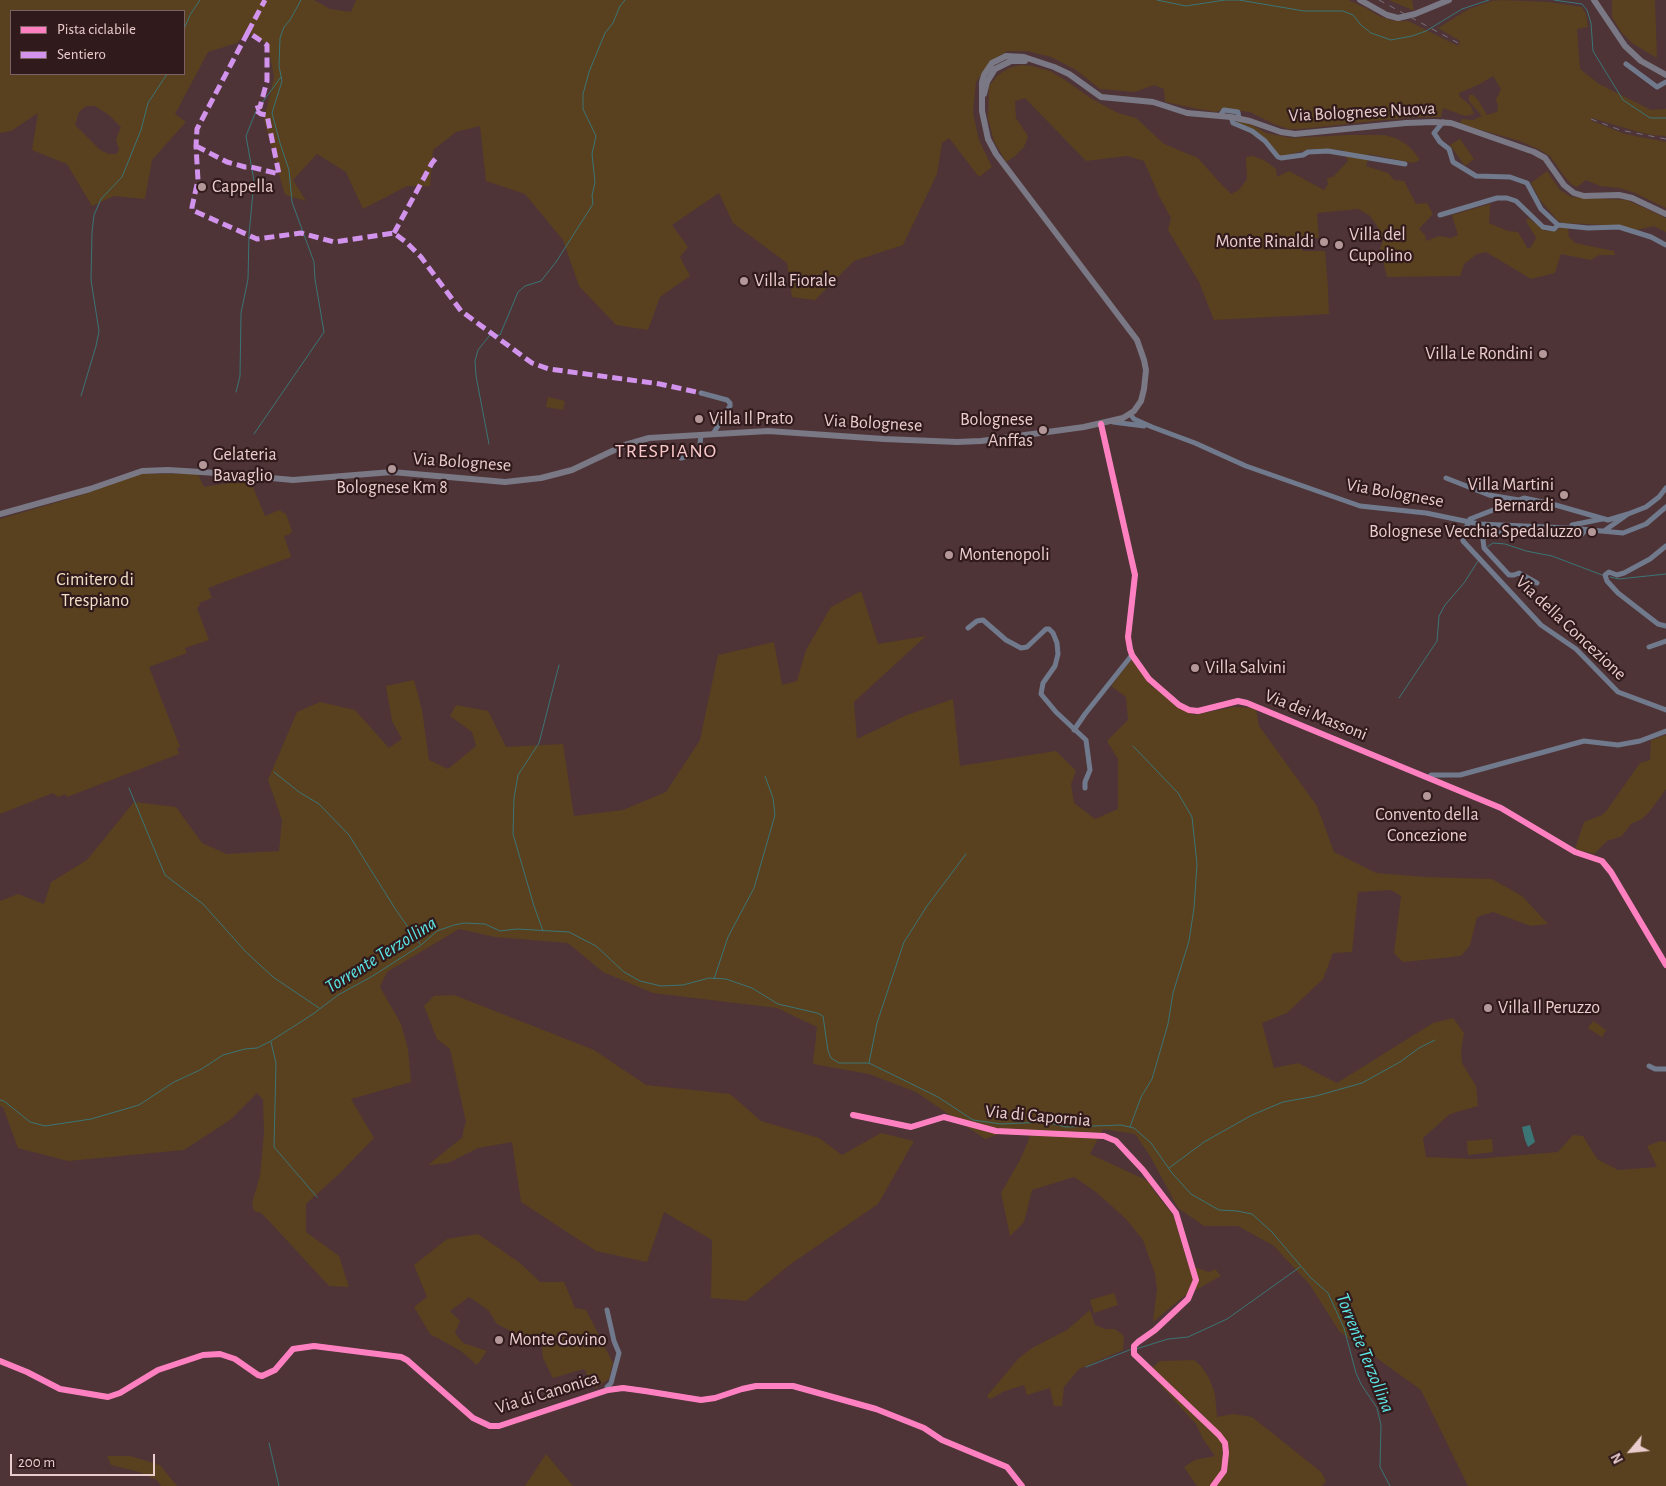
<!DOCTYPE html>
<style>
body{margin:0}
#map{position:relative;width:1666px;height:1486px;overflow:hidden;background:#4e3437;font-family:"Alegreya Sans",sans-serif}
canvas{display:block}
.legend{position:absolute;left:10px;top:10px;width:175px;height:65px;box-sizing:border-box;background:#301a1c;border:1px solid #7b6163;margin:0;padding:6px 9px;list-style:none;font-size:15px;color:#ebcccd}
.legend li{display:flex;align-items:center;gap:10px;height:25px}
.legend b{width:25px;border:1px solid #7b6163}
.north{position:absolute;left:1606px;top:1426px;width:50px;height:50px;-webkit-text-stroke:4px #301a1c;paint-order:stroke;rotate:242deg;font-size:14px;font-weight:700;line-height:20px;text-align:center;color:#ebcccd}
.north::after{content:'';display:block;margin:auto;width:18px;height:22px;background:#ebcccd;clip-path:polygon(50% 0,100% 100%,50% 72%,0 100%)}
.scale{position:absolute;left:10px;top:1454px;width:145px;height:22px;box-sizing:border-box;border:2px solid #ebcccd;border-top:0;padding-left:6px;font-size:15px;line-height:18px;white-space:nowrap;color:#ebcccd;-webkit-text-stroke:4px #301a1c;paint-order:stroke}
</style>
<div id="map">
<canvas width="1666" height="1486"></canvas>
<ul class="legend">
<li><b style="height:6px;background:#ff80c0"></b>Pista ciclabile</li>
<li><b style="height:6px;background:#d193ec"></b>Sentiero</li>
</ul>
<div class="north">N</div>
<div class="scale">200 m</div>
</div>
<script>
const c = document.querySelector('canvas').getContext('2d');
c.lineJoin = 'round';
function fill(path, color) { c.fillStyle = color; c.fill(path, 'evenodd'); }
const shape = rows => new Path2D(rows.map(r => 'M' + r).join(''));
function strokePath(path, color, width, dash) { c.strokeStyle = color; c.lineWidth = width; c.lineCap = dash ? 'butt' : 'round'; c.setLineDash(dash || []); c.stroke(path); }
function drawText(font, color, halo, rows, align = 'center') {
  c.font = font + ' "Alegreya Sans",sans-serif'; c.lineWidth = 4.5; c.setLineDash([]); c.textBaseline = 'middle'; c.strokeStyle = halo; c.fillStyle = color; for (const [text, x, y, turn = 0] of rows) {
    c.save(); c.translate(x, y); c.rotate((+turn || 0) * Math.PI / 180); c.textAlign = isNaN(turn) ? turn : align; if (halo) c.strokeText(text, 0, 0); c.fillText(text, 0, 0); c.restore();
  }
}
fill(shape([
 [0,0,314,0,330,9,351,12,356,0,1348,0,1366,8,1379,16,1394,21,1408,21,1458,46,1460,41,1438,28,1469,9,1491,1,1502,0,1548,2,1582,7,1586,14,1588,27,1577,29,1580,69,1599,84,1651,110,1666,109,1666,136,1652,135,1632,130,1592,118,1590,120,1625,134,1666,142,1666,208,1635,193,1620,188,1600,186,1586,180,1577,187,1572,185,1564,176,1550,156,1540,150,1520,141,1460,124,1462,119,1473,120,1482,116,1469,101,1469,95,1473,95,1478,100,1487,115,1497,112,1498,106,1496,100,1501,89,1493,76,1478,85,1459,93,1460,97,1471,106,1474,114,1465,116,1443,108,1441,117,1413,117,1300,129,1288,129,1274,124,1250,112,1225,109,1216,112,1198,109,1165,102,1164,89,1154,85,1135,92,1100,89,1076,70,1051,57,1027,51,1007,51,990,62,976,82,973,113,979,140,992,167,979,177,949,138,942,143,937,174,903,245,854,261,815,300,792,297,787,263,733,223,719,193,672,225,688,247,680,257,690,276,660,297,648,330,616,325,579,286,563,240,525,194,486,181,480,126,456,132,433,150,430,186,407,186,363,209,346,172,317,154,293,180,306,201,285,195,264,120,274,77,268,44,247,32,237,43,208,52,175,114,186,122,152,160,145,199,114,196,92,206,67,164,32,150,38,113,11,131,0,133],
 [11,11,184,11,184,74,11,74],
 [86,106,95,106,109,115,121,127,116,139,119,150,116,154,109,154,100,150,75,125,79,112],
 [1389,0,1412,0,1414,11,1410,9],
 [1612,0,1655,0,1657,58,1632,43,1621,32,1612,17],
 [1021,65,1032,66,1050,71,1065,80,1092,99,1118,113,1136,118,1164,144,1198,158,1220,183,1231,194,1239,190,1247,179,1246,157,1253,156,1264,160,1276,169,1277,177,1289,171,1324,190,1328,184,1327,178,1333,177,1348,161,1343,150,1325,149,1310,149,1281,157,1278,155,1273,148,1236,123,1240,121,1252,125,1266,133,1291,138,1347,135,1385,135,1395,138,1406,144,1414,152,1420,160,1413,163,1369,154,1366,166,1388,173,1394,180,1404,181,1416,204,1427,203,1433,214,1419,229,1425,235,1426,241,1439,236,1451,238,1458,235,1452,215,1490,204,1489,223,1508,231,1518,232,1528,249,1532,246,1536,238,1526,221,1528,218,1546,231,1555,231,1561,228,1568,228,1569,237,1575,243,1614,251,1615,255,1599,255,1591,260,1561,254,1555,273,1531,279,1486,252,1477,254,1464,264,1460,276,1387,277,1380,249,1383,241,1377,226,1370,216,1358,209,1317,213,1319,238,1291,238,1303,251,1325,251,1328,288,1329,314,1214,320,1199,282,1168,230,1171,218,1159,196,1144,161,1127,156,1086,161,1025,98,1015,101,1016,118,1028,136,1024,147,1015,156,1006,162,994,141,988,119,989,86,998,75,1009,68],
 [1460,139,1474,159,1465,166,1450,145],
 [1547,171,1560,190,1571,197,1627,200,1666,218,1666,232,1654,226,1637,230,1623,226,1564,223,1558,221,1540,200,1531,183],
 [548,397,565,401,563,410,546,407],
 [142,474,198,474,204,487,228,483,251,482,265,516,279,510,286,514,292,531,290,534,284,536,291,557,208,588,212,598,199,603,200,605,197,608,209,640,185,648,187,653,149,667,180,747,177,748,179,754,67,797,65,794,58,797,53,793,0,814,0,519,82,495,132,476],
 [861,591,878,644,926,636,854,702,857,739,907,715,953,699,960,766,1056,751,1076,771,1071,784,1074,803,1095,819,1118,809,1118,759,1107,741,1128,720,1126,697,1111,686,1132,659,1150,685,1194,715,1233,707,1256,708,1259,726,1317,806,1334,852,1376,873,1425,877,1492,879,1522,896,1548,924,1531,926,1493,912,1477,917,1470,945,1461,956,1403,962,1394,953,1401,896,1391,890,1358,892,1352,952,1333,953,1323,979,1287,1013,1262,1023,1274,1068,1298,1063,1337,1083,1433,1023,1453,1018,1464,1033,1461,1051,1462,1063,1476,1086,1478,1106,1450,1114,1423,1138,1426,1157,1476,1159,1558,1152,1573,1135,1583,1136,1597,1159,1618,1170,1657,1167,1647,1146,1660,1141,1666,1142,1666,1486,1468,1486,1421,1390,1339,1331,1310,1285,1274,1246,1238,1226,1204,1226,1178,1208,1150,1156,1135,1134,1103,1129,1090,1154,1148,1181,1157,1195,1174,1216,1188,1265,1209,1272,1215,1269,1221,1276,1183,1297,1153,1322,1157,1289,1155,1274,1143,1240,1126,1219,1096,1192,1074,1177,1032,1190,1024,1222,1010,1236,1001,1193,1021,1158,1030,1137,1016,1128,985,1139,916,1092,869,1074,813,1064,817,1027,777,1008,653,993,603,972,568,943,495,937,459,929,387,972,380,987,401,1024,408,1049,411,1082,351,1099,374,1138,339,1174,306,1204,306,1232,339,1256,349,1287,329,1286,269,1221,261,1213,254,1211,252,1203,260,1176,264,1133,263,1100,257,1093,230,1120,184,1150,68,1161,18,1148,3,1107,0,1106,0,901,18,894,44,904,51,882,87,860,134,802,176,807,202,843,227,854,279,851,282,820,268,780,297,712,320,702,355,710,389,748,402,739,392,721,386,686,414,680,422,710,429,760,448,769,476,746,472,732,450,716,456,705,488,711,506,747,563,744,574,816,623,810,666,792,700,740,718,655,774,642,782,685,797,681,806,650,831,607],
 [1666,735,1666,789,1650,811,1642,819,1631,824,1622,836,1607,841,1594,854,1575,849,1584,822,1602,815,1607,810,1640,763,1650,760,1651,740],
 [454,995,594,1050,646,1085,730,1094,761,1121,819,1138,842,1155,881,1133,914,1141,878,1204,788,1266,746,1301,711,1298,712,1240,664,1212,647,1262,596,1251,521,1202,512,1142,478,1148,448,1163,428,1165,463,1137,463,1131,466,1122,450,1049,437,1039,424,1006,434,996],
 [1593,1021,1606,1030,1602,1037,1588,1028],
 [1492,1139,1493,1152,1468,1155,1467,1141],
 [478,1234,520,1263,540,1282,564,1282,575,1308,586,1310,613,1363,609,1379,595,1388,584,1369,553,1378,543,1358,541,1339,521,1336,497,1324,488,1310,469,1297,450,1311,460,1321,455,1333,463,1343,487,1351,477,1365,461,1351,430,1334,414,1307,427,1297,414,1265,447,1239],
 [1114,1293,1118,1305,1094,1313,1090,1300],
 [1090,1310,1095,1325,1105,1329,1115,1329,1124,1336,1123,1350,1079,1369,1064,1387,1062,1406,1054,1406,1050,1388,1027,1395,1024,1385,1005,1391,990,1399,987,1396,1019,1358,1032,1348,1067,1330],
 [1194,1360,1201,1366,1209,1378,1215,1394,1217,1417,1233,1414,1252,1417,1321,1472,1326,1481,1322,1486,1197,1486,1184,1467,1195,1460,1215,1456,1203,1439,1196,1424,1148,1371,1160,1361],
 [546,1454,573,1486,525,1486],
 [107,1456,130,1456,160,1465,177,1486,161,1486,157,1480,139,1472,111,1465]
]), '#59401f');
fill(shape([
 [1530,1125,1535,1142,1528,1147,1525,1140,1522,1127]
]), '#3b7575');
strokePath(shape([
 [1157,0,1186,6,1225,0,1239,0,1304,11,1343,11,1353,15,1361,25,1371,33,1391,40,1412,36,1426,31,1462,9,1489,0],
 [1554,0,1582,4,1587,10,1591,23,1593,51,1623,100,1650,118,1666,118],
 [184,29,190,15,200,0],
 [236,392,240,376,241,313,248,279,249,235,254,181,246,136,256,111,281,77],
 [81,396,96,346,99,331,91,280,92,232,94,215,101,199,122,177,141,130,148,103,167,74],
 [254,434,324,332,315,279,314,262,292,202,289,170,280,143,272,113,282,81,279,66,280,38,284,27,290,20,301,0],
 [489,444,476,376,475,361,478,350,490,335,500,335,518,292,525,286,541,281,556,262,593,204,592,196,595,182,592,154,596,136,583,109,583,94,589,72,605,33,613,23,620,6,625,0],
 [1487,547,1493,543,1505,544,1526,551,1552,556,1602,575],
 [1610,577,1619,579,1666,574],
 [1399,698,1437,641,1439,616,1445,605,1464,583,1478,561],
 [274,772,299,792,319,804,349,835,396,910,420,944],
 [129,788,165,875,203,904,246,952,273,977,319,1008],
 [543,931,534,906,513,834,514,798,518,775,539,743,559,665],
 [714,979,728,937,754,888,775,815,773,798,765,776],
 [271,1042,276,1063,274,1147,317,1197],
 [869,1063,877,1023,904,942,927,906,966,854],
 [0,1100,4,1101,30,1122,45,1126,91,1119,139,1105,174,1082,200,1070,223,1055,245,1049,257,1048,271,1041,313,1014,338,995,371,977,421,945,437,931,454,925,464,923,485,924,500,931,517,929,569,932,596,946,624,972,640,981,661,986,683,985,709,978,726,979,752,988,778,1004,817,1013,823,1016,828,1051,831,1058,839,1063,869,1063,938,1097,973,1120,1001,1124,1045,1122,1066,1127,1121,1125,1134,1128,1151,1143,1172,1173,1191,1194,1219,1210,1237,1211,1252,1214,1272,1232,1311,1278,1328,1293,1344,1328,1356,1373,1361,1384,1377,1408,1381,1425,1380,1467,1390,1486],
 [1130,1127,1141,1097,1152,1079,1168,1024,1173,993,1189,941,1194,908,1197,864,1192,817,1178,793,1133,746],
 [1169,1168,1204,1142,1252,1115,1283,1102,1316,1096,1362,1083,1400,1062,1419,1048,1435,1040],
 [1136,1349,1168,1339,1188,1337,1227,1319,1300,1267],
 [1086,1367,1132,1349],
 [269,1443,279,1486]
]), '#3b7575', 1);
strokePath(shape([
 [1626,64,1657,87,1666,82],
 [1220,116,1224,110,1238,112,1239,119],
 [1231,117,1233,123,1252,131,1265,141,1278,157,1281,158,1303,155,1308,152,1328,151,1405,164],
 [1440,215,1497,198,1507,198,1516,201,1543,227,1554,229,1558,225,1541,209,1527,183,1510,177,1476,176,1453,162,1449,149,1440,142,1434,133,1443,122],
 [1558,225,1588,228,1619,227,1651,237,1666,245],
 [701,393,727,400,730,403,730,406,713,434],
 [1130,414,1134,419,1152,427,1195,443,1246,466,1360,506,1426,513,1479,524,1569,528,1623,533,1646,524,1666,507],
 [1113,422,1144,426],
 [1101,424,1135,575,1128,637,1130,649,1132,655,1149,679,1179,705,1189,710,1198,711,1238,701,1247,703,1501,808,1575,852,1602,861,1611,872,1666,965],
 [681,458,699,453,701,435],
 [1446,478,1489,495,1519,500],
 [1628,514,1608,520,1552,504,1524,498,1470,519,1463,535,1463,541,1541,625,1576,649,1618,692,1666,710],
 [1572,525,1602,519],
 [1604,531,1628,514,1646,507,1659,497,1666,488],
 [1666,546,1650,559,1624,573,1617,575,1609,572,1605,575,1607,581,1618,593,1658,624,1666,626],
 [1537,583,1519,573,1514,575,1509,575,1484,548,1483,540,1484,537,1498,533,1511,532,1575,536,1582,534,1586,530],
 [968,628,977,621,983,620,1006,640,1021,648,1027,647,1046,629,1049,629,1053,633,1057,643,1058,654,1055,666,1043,683,1041,694,1056,712,1086,740,1090,770,1085,782,1085,788],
 [1649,647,1666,641],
 [1074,730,1085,714,1132,655],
 [1429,777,1431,775,1460,775,1584,741,1618,745,1640,741,1666,731],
 [1649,1066,1655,1069,1666,1069],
 [853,1115,911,1127,944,1117,996,1131,1104,1136,1116,1141,1143,1170,1176,1213,1196,1280,1188,1299,1155,1330,1138,1342,1134,1346,1134,1354,1219,1435,1225,1443,1226,1453,1224,1471,1213,1486],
 [607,1310,614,1341,619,1353,611,1383,607,1387,608,1390],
 [0,1361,27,1372,60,1389,108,1397,120,1393,158,1370,203,1355,220,1354,235,1359,258,1375,262,1376,275,1370,293,1349,314,1346,401,1357,407,1360,473,1418,490,1426,499,1426,608,1390,623,1388,645,1391,701,1400,715,1398,742,1389,756,1386,793,1386,876,1409,924,1428,942,1440,1007,1467,1022,1486]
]), '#707a8c', 5);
strokePath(shape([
 [1360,0,1387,15,1398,18,1415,14,1449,0],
 [1594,0,1625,46,1641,61,1666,75],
 [984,94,987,82,995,69,1011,61,1025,61],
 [0,514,90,489,142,471,168,470,217,473,293,480,392,472,505,482,541,478,572,470,625,445,649,438,768,431,884,439,957,442,981,441,1084,427,1123,418,1134,411,1141,401,1144,389,1146,370,1144,360,1137,340,996,154,988,139,982,111,982,82,984,75,992,63,1006,56,1024,57,1054,67,1069,74,1101,97,1153,102,1187,113,1231,117,1250,121,1281,132,1295,134,1406,123,1434,122,1451,123,1534,152,1545,158,1564,185,1574,193,1584,196,1619,195,1632,198,1666,214]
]), '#797884', 6);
strokePath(shape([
 [1379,0,1458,43],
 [1591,119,1620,130,1666,139]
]), '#77727d', 1, [6, 6]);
strokePath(shape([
 [248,32,197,129,196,146,198,180,192,207,192,210,257,239,301,233,334,242,394,233,407,243,421,257,461,311,532,363,549,369,660,384,701,393],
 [196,146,227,162,245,167,251,167,279,174,267,115,261,114,254,109,260,107,267,81,267,45,248,32,265,0],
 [394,233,432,163,436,158]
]), '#d193ec', 5, [10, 5]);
strokePath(shape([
 [1101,424,1135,575,1128,637,1130,649,1132,655,1149,679,1179,705,1189,710,1198,711,1238,701,1247,703,1501,808,1575,852,1602,861,1611,872,1666,965],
 [853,1115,911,1127,944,1117,996,1131,1104,1136,1116,1141,1143,1170,1176,1213,1196,1280,1188,1299,1155,1330,1138,1342,1134,1346,1134,1354,1219,1435,1225,1443,1226,1453,1224,1471,1213,1486],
 [0,1361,27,1372,60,1389,108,1397,120,1393,158,1370,203,1355,220,1354,235,1359,258,1375,262,1376,275,1370,293,1349,314,1346,401,1357,407,1360,473,1418,490,1426,499,1426,608,1390,623,1388,645,1391,701,1400,715,1398,742,1389,756,1386,793,1386,876,1409,924,1428,942,1440,1007,1467,1022,1486]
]), '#ff80c0', 6);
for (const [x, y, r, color] of [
 [202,187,5,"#b49798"],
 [1324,242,5,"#b49798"],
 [1339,245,5,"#b49798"],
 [744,281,5,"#b49798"],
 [1543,354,5,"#b49798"],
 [699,419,5,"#b49798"],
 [1043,430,5,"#b49798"],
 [203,465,5,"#b49798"],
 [392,469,5,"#b49798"],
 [1564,495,5,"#b49798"],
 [1592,532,5,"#b49798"],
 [949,555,5,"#b49798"],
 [1195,668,5,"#b49798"],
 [1427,796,5,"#b49798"],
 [1488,1008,5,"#b49798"],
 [499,1340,5,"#b49798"]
]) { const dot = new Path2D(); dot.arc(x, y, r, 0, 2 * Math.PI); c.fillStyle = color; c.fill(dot); strokePath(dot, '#301a1c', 2); }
drawText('18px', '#ebcccd', '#301a1c', [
 ["Via Bolognese Nuova",1362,112,-3],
 ["Via Bolognese",873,423,3],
 ["Via Bolognese",462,462,4],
 ["Via Bolognese",1395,493,10],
 ["Via della Concezione",1571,628,43],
 ["Via dei Massoni",1316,715,22],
 ["Via di Capornia",1038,1116,5],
 ["Via di Canonica",547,1393,-17]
]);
drawText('18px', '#ebcccd', '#301a1c', [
 ["Cappella",212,187],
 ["Villa del",1349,235],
 ["Cupolino",1349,256],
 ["Monte Rinaldi",1314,242,"right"],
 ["Villa Fiorale",754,281],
 ["Villa Le Rondini",1533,354,"right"],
 ["Villa Il Prato",709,419],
 ["Bolognese",1033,420,"right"],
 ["Anffas",1033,441,"right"],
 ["Gelateria",213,455],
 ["Bavaglio",213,476],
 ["Villa Martini",1554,485,"right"],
 ["Bernardi",1554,506,"right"],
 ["Bolognese Km 8",392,488,"center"],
 ["Bolognese Vecchia Spedaluzzo",1582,532,"right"],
 ["Montenopoli",959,555],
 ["Villa Salvini",1205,668],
 ["Convento della",1427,815,"center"],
 ["Concezione",1427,836,"center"],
 ["Villa Il Peruzzo",1498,1008],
 ["Monte Govino",509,1340]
], 'left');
drawText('18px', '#f2dfc6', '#301a1c', [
 ["Cimitero di",95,580],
 ["Trespiano",95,601]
]);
drawText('italic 19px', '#5de7e7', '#301a1c', [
 ["Torrente Terzollina",381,955,-32],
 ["Torrente Terzollina",1365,1353,68]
]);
c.letterSpacing = '1px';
drawText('20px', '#f8c7c9', '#301a1c', [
 ["TRESPIANO",666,451]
]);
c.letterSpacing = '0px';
</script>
